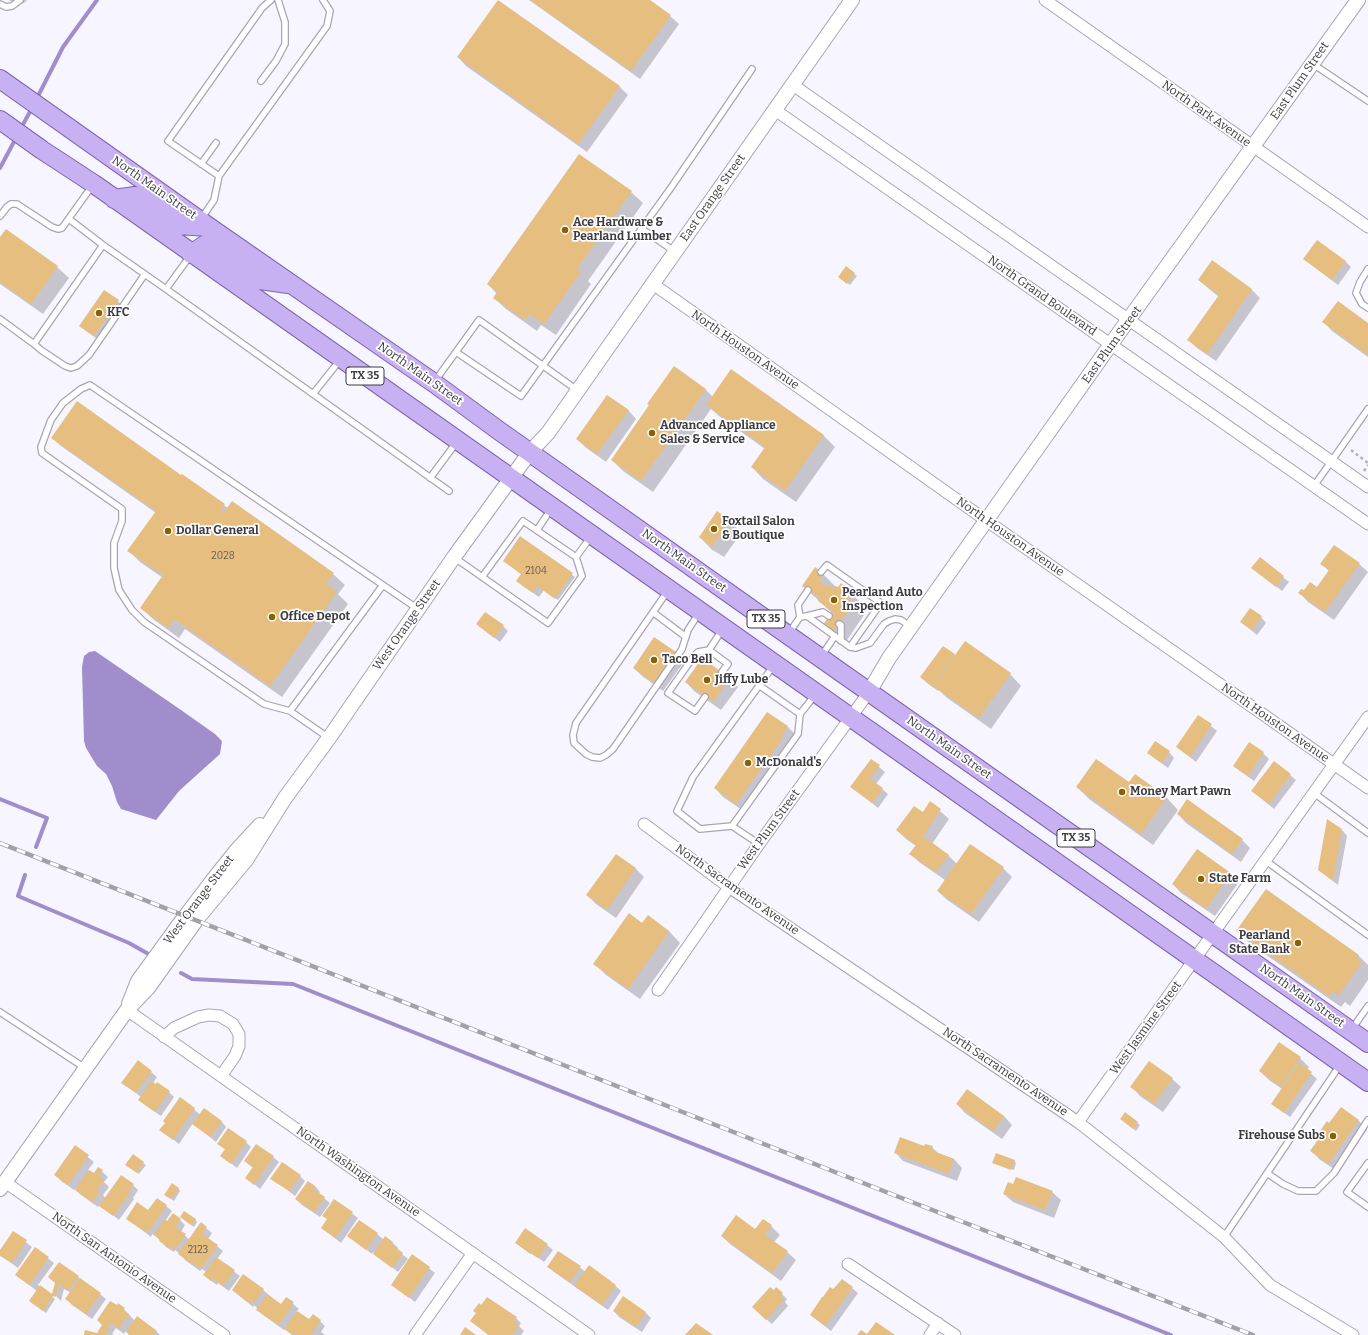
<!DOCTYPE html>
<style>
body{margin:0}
canvas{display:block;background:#f7f5ff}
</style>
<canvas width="1368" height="1335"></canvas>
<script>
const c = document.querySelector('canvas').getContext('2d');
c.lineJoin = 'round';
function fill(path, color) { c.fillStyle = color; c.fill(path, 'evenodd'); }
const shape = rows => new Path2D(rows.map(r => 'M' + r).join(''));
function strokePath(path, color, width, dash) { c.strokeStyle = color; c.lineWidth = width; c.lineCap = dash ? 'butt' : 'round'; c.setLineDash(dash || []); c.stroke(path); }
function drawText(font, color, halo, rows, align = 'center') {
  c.font = font + ' Bitter,serif'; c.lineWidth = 3.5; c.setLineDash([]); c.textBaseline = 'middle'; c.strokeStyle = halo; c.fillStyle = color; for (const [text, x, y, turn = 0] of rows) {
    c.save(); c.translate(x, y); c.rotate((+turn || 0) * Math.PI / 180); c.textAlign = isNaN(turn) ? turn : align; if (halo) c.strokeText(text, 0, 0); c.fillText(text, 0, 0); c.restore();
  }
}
fill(shape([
 [95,651,181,710,215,734,222,741,220,754,179,791,156,820,121,809,117,802,112,786,106,774,97,766,86,748,84,741,82,667,84,656,89,652]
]), '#a08ecc');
fill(shape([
 [9,0,27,0,24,3,16,5],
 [529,0,648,0,670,16,679,24,640,79],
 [458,57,619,86,628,95,587,152,466,66],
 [631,192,643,203,588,281,591,284,556,335,541,325,537,331,506,309,494,298,497,294,488,284],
 [0,239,57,267,69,278,43,314,0,284],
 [1304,259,1345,261,1351,267,1338,285,1310,264],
 [1212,262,1252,290,1260,298,1216,361,1197,348,1189,340,1219,297,1208,288,1199,280],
 [846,268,857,276,850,285,842,279],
 [104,291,124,306,100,341,86,331,80,326],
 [1324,322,1368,324,1368,357,1332,331],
 [732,371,824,436,835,447,796,502,763,479,752,467,765,449,719,416,711,409,653,492,623,471,612,460,705,389,713,397],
 [628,410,636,419,606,462,585,447,577,439],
 [52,438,181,477,228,508,232,502,333,574,345,585,338,594,348,604,282,697,185,629,179,638,153,619,141,608,163,578,140,562,129,551,156,513,61,446],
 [717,512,730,521,741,533,724,557,711,549,700,537],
 [520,538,575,577,558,600,544,590,539,597,523,586,518,581,522,575,504,561],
 [1260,559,1289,582,1282,591,1253,568],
 [1322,564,1359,564,1368,572,1334,620,1308,602,1300,593,1317,588,1329,571],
 [815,569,824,575,835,586,838,588,848,590,859,601,856,606,864,615,845,643,824,624,832,613,803,586],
 [1261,617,1266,623,1257,635,1241,622],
 [477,624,503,626,508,631,500,642],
 [655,638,675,653,684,662,663,691,642,676,634,668],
 [954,655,1010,674,1021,686,991,729,946,697,939,690,938,691,927,683,921,677],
 [730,678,738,687,721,710,694,691,686,682],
 [768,713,788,727,796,735,745,812,723,797,715,788],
 [1199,716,1217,731,1196,762,1177,747],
 [1169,752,1174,758,1168,768,1154,758,1148,753],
 [1263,753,1269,759,1254,781,1240,771,1234,766],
 [871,760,885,772,876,784,888,794,878,808,852,787],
 [1274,762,1296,780,1274,809,1252,791],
 [1135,776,1167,798,1178,810,1153,845,1089,799,1077,787,1130,784],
 [931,803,949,819,932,844,948,855,957,864,1003,868,1012,877,979,922,946,899,938,891,945,880,919,862,911,854,916,846,906,839,897,830,923,814],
 [1178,814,1242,840,1250,848,1241,862,1186,823],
 [1342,830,1347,836,1338,885,1319,870],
 [616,855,636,869,644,877,616,918,596,904,587,895],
 [1230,874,1239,882,1215,916,1181,893,1173,884],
 [642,924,669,931,680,943,640,999,606,975,595,964],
 [1238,931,1358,955,1368,965,1368,980,1350,1006,1345,1002,1341,1007,1249,943],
 [1280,1044,1300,1058,1309,1067,1307,1070,1317,1079,1290,1117,1272,1104,1282,1089,1269,1080,1260,1071],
 [151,1072,157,1077,153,1083,169,1092,174,1097,161,1116,145,1105,139,1099,141,1097,123,1083],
 [1172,1079,1181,1087,1163,1112,1140,1096,1132,1087],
 [957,1104,1004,1116,1012,1125,1002,1139,965,1113],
 [1341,1108,1359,1121,1367,1130,1337,1171,1319,1159,1311,1150],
 [194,1109,200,1115,221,1121,226,1127,216,1142,193,1123,179,1144,161,1130],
 [1125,1114,1140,1125,1136,1131,1124,1121],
 [246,1142,251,1147,237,1168,222,1156,226,1150,218,1144],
 [256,1145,273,1157,279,1162,260,1189,247,1178,253,1168,245,1161],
 [75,1147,94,1162,88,1170,94,1174,98,1168,108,1177,104,1182,109,1187,103,1195,106,1199,133,1185,138,1190,133,1198,134,1199,119,1220,100,1205,98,1207,81,1195,75,1189,74,1190,61,1181,56,1175],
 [932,1147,938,1153,954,1159,962,1168,957,1181,903,1161,895,1152],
 [1014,1161,1016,1163,1014,1170,994,1163],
 [143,1163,146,1165,139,1174,129,1167],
 [300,1176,305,1181,295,1196,272,1178],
 [1014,1185,1052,1192,1061,1200,1054,1218,1013,1202,1004,1194],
 [315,1186,320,1192,319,1194,330,1203,320,1217,302,1205,296,1199],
 [178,1188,180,1191,174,1201,168,1197],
 [334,1200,358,1218,341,1243,322,1228,328,1220],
 [166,1206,172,1211,165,1221,168,1223,180,1220,185,1225,181,1232,190,1240,201,1224,212,1233,208,1239,223,1251,217,1259,240,1276,229,1291,218,1283,217,1285,210,1280,204,1275,206,1272,202,1269,200,1271,185,1260,180,1254,175,1250,174,1252,166,1247,155,1235,155,1236,152,1234,151,1237,127,1218],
 [183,1219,195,1219,197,1222,194,1227],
 [771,1226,780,1235,774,1242,787,1252,796,1260,781,1281,730,1244,722,1236,755,1231],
 [13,1232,32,1247,18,1268,0,1255,0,1252],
 [377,1234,384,1240,392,1242,398,1248,397,1250,408,1259,398,1272,373,1252,372,1254,348,1236],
 [516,1243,547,1245,553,1250,544,1262,531,1253,530,1254],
 [35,1248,54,1263,38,1285,55,1299,46,1313,32,1303,37,1291,16,1275],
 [559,1252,586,1272,609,1280,621,1291,608,1310,554,1272,549,1266],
 [412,1255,435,1273,415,1302,392,1284],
 [78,1277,106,1299,92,1319,72,1305,67,1299,71,1293,64,1289,61,1301,53,1293,56,1284],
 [852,1288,858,1293,831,1331,811,1315,833,1290],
 [263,1290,281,1305,286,1298,299,1309,296,1312,309,1321,320,1321,325,1326,321,1332,325,1335,292,1335,285,1329,284,1330,263,1315,258,1309,254,1305,253,1307,239,1295],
 [774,1292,782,1294,787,1299,785,1302,788,1306,772,1324,759,1313],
 [623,1298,646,1313,651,1318,642,1332,619,1317,614,1311],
 [124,1309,135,1321,156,1331,160,1335,129,1335,126,1331,124,1334,116,1328,112,1334,114,1335,85,1335,97,1334],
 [516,1318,521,1323,519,1326,524,1331,521,1335,488,1335,471,1321]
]), '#0003');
strokePath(shape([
 [36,100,63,47,97,0],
 [20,130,32,108],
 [0,168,16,138],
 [0,799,47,818,36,847],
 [25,875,18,896,129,943,152,956],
 [181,973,192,979,293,984,1171,1335]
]), '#a08ecc', 4);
fill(shape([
 [498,0,620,86,578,144,457,57],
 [530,0,650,0,671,15,631,71],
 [579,154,632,191,577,269,581,272,544,324,529,314,525,320,493,298,497,292,487,284],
 [6,229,58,266,31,304,0,282,0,237],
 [1317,240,1346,261,1332,280,1303,259],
 [1212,260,1252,289,1207,354,1187,340,1219,295,1198,280],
 [846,266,855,273,847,284,838,277],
 [104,290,119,300,94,336,79,326],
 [1338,301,1368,323,1368,355,1322,322],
 [674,366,706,389,641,481,611,460,649,405,647,404],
 [731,369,824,435,785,491,751,467,765,447,706,405],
 [607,395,629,410,597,454,576,439],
 [77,401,181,475,182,474,225,504,221,510,224,512,232,501,334,573,326,583,337,592,270,686,174,619,168,628,140,608,163,575,127,551,156,511,51,438],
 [717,511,730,520,712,547,699,537],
 [520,536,573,573,555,599,537,586,533,593,516,581,521,574,503,561],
 [1334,545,1360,563,1325,612,1298,593,1301,589,1304,590,1310,582,1317,587,1329,570,1320,564],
 [1260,557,1284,576,1276,587,1251,568],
 [815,567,824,574,819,581,827,587,829,585,834,589,836,586,838,587,841,583,849,589,844,596,854,603,833,632,823,625,832,611,818,601,820,598,802,586],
 [1250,608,1262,616,1252,630,1240,622],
 [485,612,504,625,494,638,476,624],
 [654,637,676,652,654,683,633,668],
 [965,641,1011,673,979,718,933,686],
 [943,646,955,654,932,686,920,677],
 [702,658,730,678,713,702,685,682],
 [767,712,788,726,781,737,783,738,736,804,714,788],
 [1198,715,1212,724,1190,757,1176,747],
 [1155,741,1170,751,1162,763,1147,753],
 [1249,742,1264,752,1248,776,1233,766],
 [871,759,880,765,870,779,883,788,872,803,850,787],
 [1096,759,1129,782,1135,774,1167,797,1141,834,1076,787],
 [1274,761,1291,774,1269,804,1251,791],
 [1187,799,1243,839,1232,854,1177,814],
 [930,801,941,809,923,836,949,855,936,872,909,854,916,845,896,830,914,806,923,812],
 [1327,819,1342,829,1333,881,1318,870],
 [970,844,1004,867,971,914,937,891],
 [1197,849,1231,873,1206,909,1172,884],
 [616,854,636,868,607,910,586,895],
 [1266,889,1359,955,1356,958,1362,962,1339,995,1333,991,1329,996,1236,931],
 [629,913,642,923,648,915,669,931,628,989,593,964],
 [1279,1042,1301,1057,1281,1087,1259,1071],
 [138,1060,152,1071,136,1093,121,1083],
 [1149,1061,1173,1078,1154,1104,1130,1087],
 [1299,1063,1312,1072,1284,1113,1271,1104],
 [151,1081,156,1084,157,1082,170,1091,155,1112,138,1100],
 [967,1089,1004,1116,993,1131,956,1104],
 [180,1097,195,1108,173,1140,159,1130,165,1123,163,1121],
 [1341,1107,1359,1120,1328,1164,1310,1151,1320,1137,1317,1135,1327,1121,1329,1123],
 [204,1108,222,1121,210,1137,192,1124],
 [1125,1112,1138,1122,1133,1129,1120,1119],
 [228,1128,247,1141,231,1164,220,1156,225,1149,217,1144],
 [900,1137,924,1146,925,1144,933,1146,931,1150,954,1159,949,1174,894,1153],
 [256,1144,274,1156,254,1185,245,1178,253,1167,244,1161],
 [75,1145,89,1155,68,1185,54,1175],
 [996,1153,1015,1160,1011,1170,992,1163],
 [133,1154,144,1162,137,1173,125,1165],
 [282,1162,301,1175,289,1191,270,1179],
 [98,1167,103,1170,99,1176,104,1180,97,1190,100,1192,92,1202,75,1190,89,1170,94,1173],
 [121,1175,134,1184,128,1192,130,1193,113,1216,99,1206],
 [1016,1177,1053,1191,1045,1210,1003,1194,1008,1182,1013,1184],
 [308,1181,315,1186,313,1189,325,1197,314,1212,295,1199],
 [172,1183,179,1188,171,1199,164,1195],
 [157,1198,167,1205,149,1231,146,1230,145,1232,126,1219,137,1202,148,1210],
 [334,1199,353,1212,335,1238,321,1228,327,1219,322,1216],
 [184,1211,196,1219,191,1225,180,1217],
 [173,1213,181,1219,175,1227,186,1234,175,1250,169,1246,168,1247,159,1241,160,1240,154,1235,165,1219,167,1221],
 [736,1215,755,1229,763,1219,772,1225,765,1235,788,1251,772,1273,721,1236],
 [359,1220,378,1233,366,1250,347,1236],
 [201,1222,207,1227,202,1234,218,1245,202,1268,196,1265,195,1266,178,1254],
 [525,1228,548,1244,538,1258,515,1243],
 [13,1231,27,1240,12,1263,0,1256,0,1250],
 [385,1236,393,1242,391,1244,403,1253,392,1268,373,1254],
 [35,1247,49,1257,29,1285,15,1275],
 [558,1251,581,1266,570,1282,547,1267],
 [412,1254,430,1267,409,1298,391,1285],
 [216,1257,235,1270,223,1286,212,1278,211,1281,203,1275],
 [59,1262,79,1276,68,1291,59,1284,56,1296,55,1297,53,1296,43,1311,29,1301,40,1285,52,1294,55,1283,48,1277],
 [589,1265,616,1285,602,1305,574,1286],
 [243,1274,264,1289,253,1304,248,1301,247,1302,232,1290],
 [80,1278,101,1293,86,1314,65,1299],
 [842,1279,853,1287,825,1326,810,1315,822,1297,823,1297,830,1287,833,1289,836,1286],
 [770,1287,774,1290,776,1287,783,1293,780,1296,784,1300,766,1320,752,1307],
 [267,1294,281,1304,286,1297,294,1302,279,1325,256,1310],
 [623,1296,646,1312,636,1327,613,1311],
 [487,1297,517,1317,514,1321,519,1325,512,1335,489,1335,470,1321,476,1313,473,1311,479,1303,481,1305],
 [110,1301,117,1305,118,1303,125,1308,123,1310,129,1314,119,1329,111,1323,107,1328,109,1329,106,1335,84,1335,85,1330,97,1333,102,1325,97,1320],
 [297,1311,309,1319,313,1314,321,1320,311,1335,296,1335,294,1333,293,1335,284,1329],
 [137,1316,157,1331,153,1335,128,1335,129,1334,126,1332],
 [876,1322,895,1335,857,1335,861,1330,867,1334],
 [696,1323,713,1335,685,1335],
 [465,1327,476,1335,460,1335]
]), '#e6be80');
const service = shape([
 [0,4,6,7,12,6,20,0],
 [1313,64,1368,101],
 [261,81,276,61,285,44,285,22,278,0],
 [201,164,216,143],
 [219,176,168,141,262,8,271,0],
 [0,216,7,207,11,204,17,204,52,227,58,229,62,228,92,186],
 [201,219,214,200,219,176,327,26,330,11,323,0],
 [642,229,674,251],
 [103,245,166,289],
 [190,256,166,289,449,491],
 [1368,269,1360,282,1356,293,1362,304,1368,308],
 [0,319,34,344,103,245,69,219],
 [34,344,41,350,65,366,71,368,77,366,89,355,145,274],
 [456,352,521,396,670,189,752,69],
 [435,381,479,320,577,390],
 [313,394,340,360],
 [430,478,456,443],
 [1314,486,1368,409],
 [537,530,551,509],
 [455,558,548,623,582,576,576,557,590,538],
 [821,572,827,565,881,603,850,647],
 [482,577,523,521,576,557],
 [667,592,576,723,573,735,574,743,586,754,592,757,600,758,606,755,613,749,682,649,688,630,699,613],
 [654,613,686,637],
 [807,616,823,612,829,616],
 [800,617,798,605,808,590],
 [839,624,841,625,841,641],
 [789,633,800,617,807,616,850,647,856,648,870,643,884,624,889,621,895,619,901,620,910,626],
 [709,650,728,664,722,672],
 [822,655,835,636],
 [774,665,693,777,677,811,700,829,732,826,798,734,800,714,815,695],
 [760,686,800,714],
 [705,697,695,711,668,693,694,656,698,652,709,650,722,630],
 [290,711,383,585],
 [329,738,290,711,264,704,144,622,132,610,119,590,114,568,114,543,122,521,122,509,42,453,41,447,51,420,63,403,81,389,90,385,418,609],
 [1314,793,1368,833],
 [732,826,759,844],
 [1266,861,1368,935],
 [0,1012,85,1068],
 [1352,1029,1368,1006],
 [1368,1163,1347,1192,1368,1207],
 [1267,1173,1283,1184,1298,1191,1316,1191,1334,1173,1368,1120],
 [1224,1237,1340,1065]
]);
const minor = shape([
 [1045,0,1368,227],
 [793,85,1368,487],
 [775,110,1368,524],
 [653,284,987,521,1368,788],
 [644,824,729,887,1078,1122,1224,1237,1270,1285,1353,1335],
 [658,990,759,844,869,692],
 [127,1010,589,1335],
 [164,1037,174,1028,198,1017,209,1015,220,1016,233,1024,239,1034,239,1046,235,1056,221,1076],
 [1078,1122,1368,717],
 [5,1182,224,1335],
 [848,1264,955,1335],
 [415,1335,473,1253],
 [930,1335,938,1323]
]);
const tertiary = shape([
 [869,692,889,658,1111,344,1358,0],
 [129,1004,138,981,178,926,212,881,236,851,260,825],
 [0,1189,127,1010,148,988,197,919,246,860,285,798,329,738,454,557,530,452,548,433,852,0]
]);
const primary = shape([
 [0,79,212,229,434,383,498,430,788,635,1368,1043],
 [0,120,42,150,94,184,1368,1082],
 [114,199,135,196,177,225,209,227],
 [191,254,206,244,260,280,288,284]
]);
strokePath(service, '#a9a5b4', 8);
strokePath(minor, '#a9a5b4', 13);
strokePath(tertiary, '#a9a5b4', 16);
strokePath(primary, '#7e66af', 20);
strokePath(shape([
 [1351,450,1368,463],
 [1364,471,1368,465]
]), '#b3b1ba', 2.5, [3, 3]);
strokePath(service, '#fff', 5.5);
strokePath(minor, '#fff', 11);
strokePath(tertiary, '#fff', 14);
strokePath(primary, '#c7b1f2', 18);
const rail = shape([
 [0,843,840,1174,1253,1335]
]);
strokePath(rail, '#a2a1a9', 4.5);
strokePath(rail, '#fff', 3, [9]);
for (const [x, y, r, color] of [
 [565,230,4,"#8a6000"],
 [99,313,4,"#8a6000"],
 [652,433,4,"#8a6000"],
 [714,529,4,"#8a6000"],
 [168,531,4,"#8a6000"],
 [834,600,4,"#8a6000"],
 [272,617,4,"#8a6000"],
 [654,660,4,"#8a6000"],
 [707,680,4,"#8a6000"],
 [748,763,4,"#8a6000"],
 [1122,792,4,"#8a6000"],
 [1201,879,4,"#8a6000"],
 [1298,943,4,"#8a6000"],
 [1333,1136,4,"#8a6000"]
]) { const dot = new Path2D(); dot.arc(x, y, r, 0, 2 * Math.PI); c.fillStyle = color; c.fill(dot); strokePath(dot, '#fff', 1.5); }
drawText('10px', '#675c52', null, [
 ["2028",223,556],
 ["2104",536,571],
 ["2123",198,1250]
]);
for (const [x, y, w] of [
 [365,376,38],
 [766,619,38],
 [1076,838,38]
]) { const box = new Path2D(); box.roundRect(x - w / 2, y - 9, w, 18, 3); c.fillStyle = '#fff'; c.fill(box); strokePath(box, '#3d3c42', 1); }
drawText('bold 11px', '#3d3c42', null, [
 ["TX 35",365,376],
 ["TX 35",766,619],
 ["TX 35",1076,838]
]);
drawText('12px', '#3d3c42', '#fff', [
 ["East Plum Street",1300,81,-55],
 ["North Park Avenue",1206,114,35],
 ["North Main Street",154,188,35],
 ["East Orange Street",713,198,-55],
 ["North Grand Boulevard",1042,296,35],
 ["East Plum Street",1112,345,-54],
 ["North Houston Avenue",745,350,35],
 ["North Main Street",420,374,35],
 ["North Houston Avenue",1010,537,35],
 ["North Main Street",684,561,35],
 ["West Orange Street",407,625,-55],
 ["North Houston Avenue",1275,723,35],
 ["North Main Street",949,748,35],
 ["West Plum Street",769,830,-54],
 ["North Sacramento Avenue",737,890,35],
 ["West Orange Street",199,900,-53],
 ["North Main Street",1302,996,35],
 ["West Jasmine Street",1146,1028,-54],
 ["North Sacramento Avenue",1005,1072,34],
 ["North Washington Avenue",358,1172,35],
 ["North San Antonio Avenue",114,1258,35]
]);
drawText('bold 12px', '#3d3c42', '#fff', [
 ["Ace Hardware &",573,223],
 ["Pearland Lumber",573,237],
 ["KFC",107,313],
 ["Advanced Appliance",660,426],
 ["Sales & Service",660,440],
 ["Foxtail Salon",722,522],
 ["& Boutique",722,536],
 ["Dollar General",176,531],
 ["Pearland Auto",842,593],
 ["Inspection",842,607],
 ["Office Depot",280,617],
 ["Taco Bell",662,660],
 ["Jiffy Lube",715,680],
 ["McDonald's",756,763],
 ["Money Mart Pawn",1130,792],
 ["State Farm",1209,879],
 ["Pearland",1290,936,"right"],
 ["State Bank",1290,950,"right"],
 ["Firehouse Subs",1325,1136,"right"]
], 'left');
</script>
